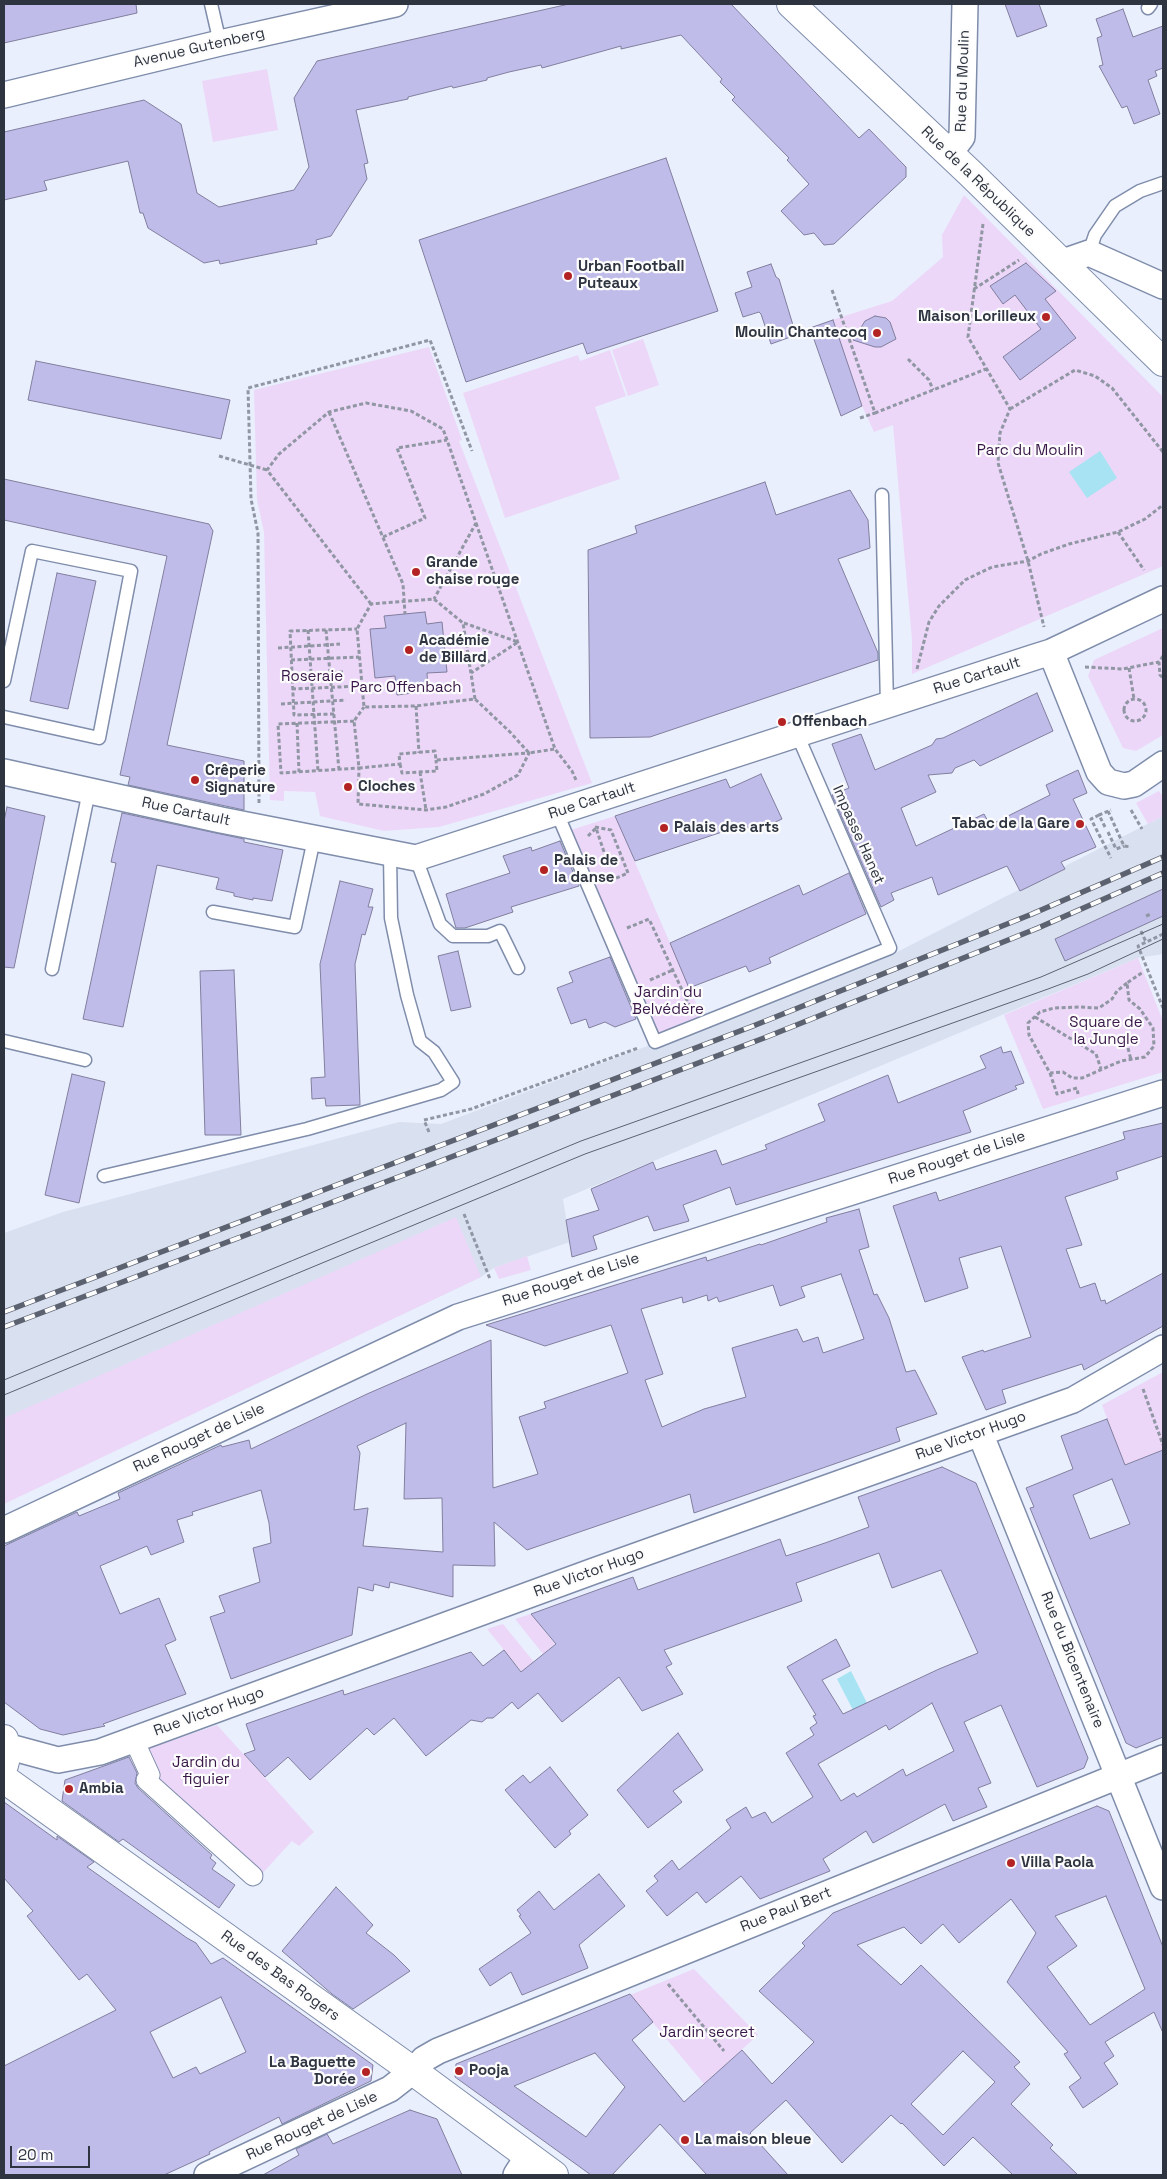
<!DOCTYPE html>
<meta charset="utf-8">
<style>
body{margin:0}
#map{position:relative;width:1167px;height:2179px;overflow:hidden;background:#e9effd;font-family:"Space Grotesk",sans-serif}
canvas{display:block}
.frame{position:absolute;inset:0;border:5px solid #2e3440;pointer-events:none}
.scale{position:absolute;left:10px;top:2146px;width:80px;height:22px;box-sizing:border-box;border:2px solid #2e3440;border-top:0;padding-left:6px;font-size:15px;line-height:18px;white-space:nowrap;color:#2e3440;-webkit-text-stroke:4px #fcfcfc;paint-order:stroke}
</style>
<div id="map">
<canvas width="1167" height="2179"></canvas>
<div class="frame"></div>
<div class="scale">20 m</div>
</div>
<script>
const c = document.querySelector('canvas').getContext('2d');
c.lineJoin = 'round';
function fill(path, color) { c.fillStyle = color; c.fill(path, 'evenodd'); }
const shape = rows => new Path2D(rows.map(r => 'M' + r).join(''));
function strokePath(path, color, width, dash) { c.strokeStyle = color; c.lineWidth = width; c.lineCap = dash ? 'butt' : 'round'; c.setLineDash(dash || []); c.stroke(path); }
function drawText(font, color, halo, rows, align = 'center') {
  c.font = font + ' "Space Grotesk",sans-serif'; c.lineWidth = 4.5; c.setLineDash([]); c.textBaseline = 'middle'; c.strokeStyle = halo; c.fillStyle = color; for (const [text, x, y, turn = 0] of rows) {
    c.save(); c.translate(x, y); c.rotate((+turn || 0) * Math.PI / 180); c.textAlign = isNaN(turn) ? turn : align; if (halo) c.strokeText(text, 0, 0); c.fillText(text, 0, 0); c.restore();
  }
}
fill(shape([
 [1163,816,1163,954,1138,958,563,1199,570,1242,494,1268,481,1277,141,1438,4,1490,4,1233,63,1212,399,1122,441,1124,899,951]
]), '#d9e1f1');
fill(shape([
 [267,69,278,130,213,142,202,81],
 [964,195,1163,397,1163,566,912,674,912,640,893,425,874,432,862,406,832,320,892,301,943,257,942,235],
 [643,339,659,385,628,396,612,350],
 [429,347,462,440,459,441,592,783,439,827,384,831,320,816,315,792,284,791,284,801,270,800,264,532,257,500,254,390],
 [610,350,626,396,595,407,620,479,505,518,463,393,578,355,580,361],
 [1163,628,1163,735,1136,751,1123,748,1088,676,1094,660],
 [1159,791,1163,797,1163,816,1148,824,1136,803],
 [615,816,702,1017,655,1034,571,830],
 [1138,958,1163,1021,1163,1072,1043,1109,1004,1015],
 [456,1217,481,1277,4,1504,4,1418],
 [527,1256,531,1270,499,1279,494,1268],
 [1163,1372,1163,1450,1125,1465,1102,1405],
 [531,1614,555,1644,543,1654,515,1619],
 [503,1624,534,1662,522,1672,487,1629],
 [217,1725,314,1832,299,1846,292,1841,260,1876,158,1782,145,1750],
 [694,1969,758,2035,704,2084,630,1995]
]), '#ecd7f8');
fill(shape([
 [1100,451,1117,478,1087,498,1069,472],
 [851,1671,867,1703,853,1710,837,1679]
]), '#a7e3f2');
const building = shape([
 [4,4,136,4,137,13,4,43,4,4],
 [569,4,731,4,859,138,869,129,906,167,906,177,834,244,824,245,814,233,804,235,781,211,809,184,787,160,789,158,732,100,735,97,720,82,722,79,681,35,621,49,621,46,542,68,541,65,509,72,487,78,487,80,453,88,452,86,408,97,408,99,356,110,368,163,364,164,367,179,331,236,316,240,317,244,220,264,219,260,204,263,148,228,143,213,140,213,128,161,44,181,47,190,4,200,4,132,144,100,181,124,197,193,219,207,294,190,309,167,294,98,317,61,569,4],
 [1005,4,1039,4,1047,26,1017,37,1005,4],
 [1123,9,1133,37,1163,26,1163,68,1155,71,1157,76,1148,80,1160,114,1134,124,1127,106,1122,108,1099,66,1103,65,1097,38,1102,36,1096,19,1123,9],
 [666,158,718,311,587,354,583,343,466,382,419,240,666,158],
 [1026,263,1056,291,1045,299,1076,338,1020,380,1003,357,1041,329,1015,295,1003,304,990,286,1026,263],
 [771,264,776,277,779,279,796,335,771,344,761,314,759,312,743,317,735,293,752,287,747,272,771,264],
 [875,316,886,318,890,322,896,339,881,347,875,347,853,340,865,321,875,316],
 [833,320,862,406,841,416,810,328,833,320],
 [36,361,230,400,221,439,28,400,36,361],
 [4,479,209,524,213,531,167,745,244,761,244,810,128,785,130,777,120,775,167,556,4,520,4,479],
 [765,482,776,515,850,490,868,520,870,548,838,559,878,653,878,660,650,737,590,738,588,550,637,533,635,526,765,482],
 [57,573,96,581,68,709,30,701,57,573],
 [425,612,427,624,442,622,447,672,427,673,428,691,397,695,395,676,375,678,370,629,386,628,384,616,425,612],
 [1037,693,1053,731,980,766,974,760,955,768,952,773,928,775,936,792,901,808,916,846,984,814,990,825,1050,795,1046,785,1078,770,1087,793,1073,799,1096,847,1061,862,1065,869,1020,891,1007,866,938,895,932,877,891,893,894,900,881,907,832,795,849,788,832,744,861,734,875,770,932,745,936,739,943,738,1037,693],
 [761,774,782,819,751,833,746,824,635,861,615,816,726,779,730,788,761,774],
 [7,807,45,816,14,968,4,967,4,821,7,807],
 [122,813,244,839,244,842,283,850,272,901,253,898,253,900,234,896,234,893,216,889,219,878,157,865,123,1027,83,1019,116,863,111,862,122,813],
 [560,841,579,886,511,907,513,912,465,928,456,928,446,894,510,873,503,856,531,847,532,851,560,841],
 [849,873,866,914,769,958,771,963,749,972,746,966,689,988,670,943,799,885,803,895,849,873],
 [340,881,373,889,368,907,373,907,365,935,362,934,355,964,360,1105,326,1106,325,1098,312,1099,311,1078,325,1077,320,964,340,881],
 [1163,889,1163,916,1065,961,1055,939,1163,889],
 [458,951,471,1007,451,1011,438,956,458,951],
 [610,957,636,1019,615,1027,605,1022,589,1028,586,1019,571,1024,557,988,573,982,569,972,610,957],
 [234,970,241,1135,205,1135,200,971,234,970],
 [1001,1047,1003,1053,1011,1051,1024,1083,1015,1086,1017,1089,963,1111,971,1132,736,1205,730,1187,683,1205,689,1221,654,1231,648,1216,593,1236,597,1249,572,1257,566,1220,599,1210,591,1189,653,1162,656,1170,716,1150,722,1165,767,1149,765,1145,825,1121,818,1104,888,1075,898,1103,986,1068,980,1056,1001,1047],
 [72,1074,105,1082,79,1203,45,1195,72,1074],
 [1163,1123,1163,1156,1116,1172,1118,1179,1065,1197,1082,1245,1066,1249,1080,1288,1095,1283,1101,1301,1105,1300,1106,1304,1163,1273,1163,1326,1084,1370,1082,1364,1002,1390,1006,1403,986,1410,962,1357,983,1350,984,1352,1031,1337,1001,1246,959,1258,968,1288,925,1302,893,1206,936,1192,939,1201,1125,1139,1123,1132,1163,1123],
 [859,1209,869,1247,859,1250,874,1295,877,1294,889,1318,906,1372,915,1370,937,1414,896,1428,900,1441,694,1513,690,1494,527,1550,494,1522,495,1566,453,1565,453,1597,390,1582,389,1588,374,1584,373,1591,358,1587,352,1635,231,1679,210,1617,225,1612,219,1596,260,1582,253,1548,271,1543,269,1523,261,1490,192,1512,193,1515,177,1520,184,1542,151,1555,147,1546,100,1566,120,1614,159,1598,176,1640,165,1645,186,1694,103,1724,105,1726,63,1735,40,1729,4,1702,4,1546,77,1512,79,1516,120,1499,118,1493,221,1445,222,1447,249,1440,251,1449,367,1394,491,1340,493,1488,538,1474,519,1417,546,1408,544,1402,628,1373,611,1325,545,1346,486,1325,706,1257,707,1261,760,1244,761,1245,827,1222,826,1218,859,1209],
 [841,1274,864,1339,823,1353,818,1337,803,1342,797,1329,732,1348,746,1397,704,1409,662,1427,645,1380,663,1374,641,1309,682,1297,683,1303,707,1295,708,1301,717,1297,719,1302,773,1285,780,1306,805,1297,801,1287,841,1274],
 [406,1423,404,1499,442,1498,443,1552,363,1546,368,1508,354,1510,360,1453,357,1446,406,1423],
 [1107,1419,1125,1465,1163,1450,1163,1737,1136,1748,1126,1743,1030,1508,1034,1507,1026,1488,1073,1469,1061,1436,1107,1419],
 [1112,1479,1130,1524,1090,1539,1073,1495,1112,1479],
 [942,1467,976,1483,1088,1758,1084,1768,1037,1787,1001,1705,964,1722,991,1783,978,1788,987,1807,953,1821,945,1804,873,1843,866,1831,823,1859,830,1871,760,1899,741,1876,706,1903,697,1892,667,1916,646,1891,658,1881,654,1876,672,1860,679,1870,731,1828,726,1820,746,1807,752,1818,765,1812,772,1823,813,1797,786,1753,814,1735,810,1728,817,1723,813,1716,816,1715,787,1667,836,1639,850,1666,822,1680,843,1714,939,1669,978,1653,941,1570,892,1588,879,1553,796,1583,802,1601,664,1650,672,1664,666,1667,683,1694,642,1711,619,1677,562,1722,538,1693,518,1709,512,1702,493,1718,487,1718,482,1722,471,1720,426,1756,394,1718,374,1735,367,1728,310,1780,288,1757,265,1777,244,1754,255,1750,246,1724,343,1690,344,1695,471,1652,483,1666,504,1650,521,1672,556,1644,531,1614,633,1577,638,1590,780,1539,786,1556,825,1543,869,1527,858,1497,942,1467],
 [932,1703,954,1751,906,1776,903,1769,857,1797,854,1793,841,1801,818,1764,886,1725,889,1730,932,1703],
 [678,1733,703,1770,673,1791,682,1802,648,1828,617,1790,678,1733],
 [129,1757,137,1773,135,1783,138,1788,212,1855,210,1858,216,1863,212,1869,235,1885,219,1908,123,1839,119,1842,62,1801,65,1780,129,1757],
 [550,1767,588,1815,569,1831,571,1834,555,1848,505,1790,523,1775,530,1783,550,1767],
 [4,1802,57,1840,57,1836,94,1862,87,1867,187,1938,196,1943,211,1964,223,1958,373,2065,371,2081,282,2124,279,2117,209,2152,210,2154,164,2175,4,2175,4,2066,116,2010,87,1974,79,1980,27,1916,33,1911,4,1878,4,1802],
 [221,1997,246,2052,200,2074,196,2067,173,2078,150,2032,221,1997],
 [1097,1806,1109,1811,1163,1947,1163,2033,1154,2012,1105,2042,1114,2056,1104,2063,1118,2084,1083,2108,1069,2087,1081,2078,1064,2054,1068,2052,1007,1982,1036,1933,1011,1899,959,1943,943,1924,921,1944,904,1927,857,1945,901,1985,921,1965,1020,2062,1014,2067,1030,2084,1011,2104,1053,2145,1050,2148,1078,2175,1013,2175,973,2137,944,2166,902,2123,901,2124,891,2115,842,2163,786,2100,750,2133,788,2175,707,2175,660,2124,612,2175,591,2175,455,2077,456,2064,630,1994,653,2022,632,2040,684,2102,742,2050,772,2084,814,2042,759,1991,805,1946,802,1943,833,1913,1097,1806],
 [1106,1896,1145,1989,1090,2025,1047,1967,1077,1946,1055,1916,1106,1896],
 [963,2051,995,2082,943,2135,911,2104,963,2051],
 [595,2053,625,2087,586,2137,514,2086,595,2053],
 [599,1874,625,1906,579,1945,588,1968,522,1995,511,1972,490,1986,479,1969,531,1933,519,1916,521,1915,517,1910,539,1891,554,1910,599,1874],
 [336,1887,373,1925,366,1933,394,1955,410,1971,353,2009,332,1994,282,1951,336,1887],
 [410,2110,437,2119,462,2175,263,2175,299,2155,296,2149,327,2134,333,2144,410,2110]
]);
fill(building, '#c0bcea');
strokePath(building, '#817e9e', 1);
const service = shape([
 [211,4,220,43],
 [1148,8,1151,4],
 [1089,253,1095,235,1115,206,1140,191,1163,183],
 [882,495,887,705],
 [4,681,32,551,131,571,99,738,4,717],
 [557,813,655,1042,890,948,797,734],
 [416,858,440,924,453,936,488,936,500,931,518,968],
 [213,912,295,927,314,839],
 [52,969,89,791],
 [4,1041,85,1060],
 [104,1176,307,1129,441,1090,453,1082,434,1052,420,1041,407,995,391,918,390,853]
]);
const pedestrian = shape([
 [134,1740,150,1775,146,1780,253,1876]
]);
const minor = shape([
 [4,95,220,43,395,4],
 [949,154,962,137,965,4],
 [1060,263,1089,253,1163,286],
 [1051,652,1099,772,1108,782,1124,786,1134,784,1163,764],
 [4,772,221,820,416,858,1032,658,1051,652,1163,599],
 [980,1433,1163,1887],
 [4,1530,458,1317,1163,1093],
 [6,1746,58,1760,100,1752,594,1571,1073,1400,1163,1348],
 [207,2175,390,2089,413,2071,424,2059,438,2051,1163,1758],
 [516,2175,528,2156]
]);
const tertiary = shape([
 [791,4,971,174,1163,362],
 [4,1739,6,1757,4,1765],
 [4,1779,413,2071,554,2175]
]);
strokePath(service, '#7f8dab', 15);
strokePath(pedestrian, '#7f8dab', 21);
strokePath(minor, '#7f8dab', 28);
strokePath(tertiary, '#7f8dab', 30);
strokePath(shape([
 [983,224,968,337,1010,409,1000,433,998,463,1028,561,1044,627],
 [974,289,1019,260],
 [832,290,875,413,986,369],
 [908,359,929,380,933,390],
 [1010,409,1075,370,1095,376,1112,388,1163,452],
 [329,412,403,584,405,614],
 [860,418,875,413],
 [219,456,267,470],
 [476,523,555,749,572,771,576,780],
 [1118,532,1144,570],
 [383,537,425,518,397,448,447,440],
 [371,604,267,470,279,454,329,412,366,403,411,411,443,429,447,440,476,523,434,599],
 [464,623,518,642,471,673],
 [308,630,318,771],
 [326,630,339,770],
 [278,648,340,644],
 [1163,656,1159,662,1160,675,1163,678],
 [291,660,359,657],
 [1085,667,1123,669,1159,662],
 [1129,668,1134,699],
 [917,669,929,622,939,606,965,580,992,567,1028,561,1041,554,1069,544,1118,532,1145,519,1163,505],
 [281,677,343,672],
 [292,689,362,686],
 '1124 710a11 11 0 1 1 22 0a11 11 0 1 1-22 0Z',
 [475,699,463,623,434,599,371,604,357,629,364,707,416,706,475,699,510,732,529,753,555,749],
 [281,704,346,700],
 [416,706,419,753],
 [334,714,294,715,290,631,357,629],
 [354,721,278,724,281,773,359,768,358,804,426,810,446,807,484,794,518,775,529,753,436,760,435,751,399,754,400,764,359,768,354,721,364,707],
 [297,723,299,772],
 [400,764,402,773,437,771,436,760],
 [420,772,426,810],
 [259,803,258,533,251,499,248,388,430,340,472,451],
 [1131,810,1142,829],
 [1108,811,1124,846,1131,847],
 [1099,815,1091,819,1111,858],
 [595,827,611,830,628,873,607,882],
 [1105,827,1099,815,1111,810],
 [1108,832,1116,849,1124,846],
 [588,836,596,828,609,867],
 [1146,916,1151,914],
 [627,928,649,919,690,1007],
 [1141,931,1146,942],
 [1163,934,1138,946,1163,1008],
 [650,980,673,970],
 [1127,983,1117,991,1112,999,1099,1008,1079,1007,1054,1008,1040,1012,1028,1023,1029,1035,1050,1073,1063,1072,1072,1078,1082,1078,1121,1061,1145,1057,1154,1046,1153,1028,1140,1009,1129,1000,1127,983,1143,972],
 [1035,1017,1096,1054,1101,1069],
 [1128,1048,1131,1060],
 [1050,1073,1057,1094,1077,1088,1078,1094],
 [429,1132,424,1120,471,1109,638,1048],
 [464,1214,490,1279],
 [1143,1389,1163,1445],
 [668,1984,724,2051]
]), '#9096a3', 3, [4, 2.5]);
strokePath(service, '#fff', 12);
strokePath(pedestrian, '#fff', 19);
strokePath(minor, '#fff', 25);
strokePath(tertiary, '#fff', 28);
strokePath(shape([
 [4,1380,581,1141,1041,977,1163,924],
 [4,1395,585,1154,1048,989,1088,974,1163,939]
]), '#5c626f', 1);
const rail = shape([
 [4,1312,753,1026,1032,914,1163,857],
 [4,1327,764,1038,1038,928,1163,873]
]);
strokePath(rail, '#5c626f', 5.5);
strokePath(rail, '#fcfcfc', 4, [11]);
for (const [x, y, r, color] of [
 [568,276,5,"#b32324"],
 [1046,317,5,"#b32324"],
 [877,333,5,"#b32324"],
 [416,572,5,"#b32324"],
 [409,650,5,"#b32324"],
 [782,722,5,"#b32324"],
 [195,780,5,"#b32324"],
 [348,787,5,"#b32324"],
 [1080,824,5,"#b32324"],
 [664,828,5,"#b32324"],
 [544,870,5,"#b32324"],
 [69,1789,5,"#b32324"],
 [1011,1863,5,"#b32324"],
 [459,2071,5,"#b32324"],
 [366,2072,5,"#b32324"],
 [685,2140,5,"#b32324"]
]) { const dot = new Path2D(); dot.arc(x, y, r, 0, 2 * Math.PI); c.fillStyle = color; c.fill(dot); strokePath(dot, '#fcfcfc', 2); }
drawText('15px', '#2e3440', '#fcfcfc', [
 ["Avenue Gutenberg",199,48,-13],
 ["Rue du Moulin",963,81,-88],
 ["Rue de la République",978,182,44],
 ["Rue Cartault",977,676,-18],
 ["Rue Cartault",592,801,-18],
 ["Rue Cartault",186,812,12],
 ["Impasse Hanet",858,835,66],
 ["Rue Rouget de Lisle",957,1158,-18],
 ["Rue Rouget de Lisle",571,1280,-18],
 ["Rue Victor Hugo",971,1436,-20],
 ["Rue Rouget de Lisle",199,1438,-25],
 ["Rue Victor Hugo",589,1573,-20],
 ["Rue du Bicentenaire",1072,1660,68],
 ["Rue Victor Hugo",209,1712,-20],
 ["Rue Paul Bert",786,1910,-22],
 ["Rue des Bas Rogers",280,1976,36],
 ["Rue Rouget de Lisle",312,2126,-25]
]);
drawText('bold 15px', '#2e3440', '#fcfcfc', [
 ["Urban Football",578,267],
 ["Puteaux",578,284],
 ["Maison Lorilleux",1036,317,"right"],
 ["Moulin Chantecoq",867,333,"right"],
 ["Grande",426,563],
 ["chaise rouge",426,580],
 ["Académie",419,641],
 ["de Billard",419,658],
 ["Offenbach",792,722],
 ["Crêperie",205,771],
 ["Signature",205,788],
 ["Cloches",358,787],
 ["Tabac de la Gare",1070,824,"right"],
 ["Palais des arts",674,828],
 ["Palais de",554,861],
 ["la danse",554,878],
 ["Ambia",79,1789],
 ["Villa Paola",1021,1863],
 ["La Baguette",356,2063,"right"],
 ["Dorée",356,2080,"right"],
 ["Pooja",469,2071],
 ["La maison bleue",695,2140]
], 'left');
drawText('15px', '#391749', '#fcfcfc', [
 ["Parc du Moulin",1030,451],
 ["Roseraie",312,677],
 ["Parc Offenbach",406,688],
 ["Jardin du",668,993],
 ["Belvédère",668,1010],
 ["Square de",1106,1023],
 ["la Jungle",1106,1040],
 ["Jardin du",206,1763],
 ["figuier",206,1780],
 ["Jardin secret",707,2033]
]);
</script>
